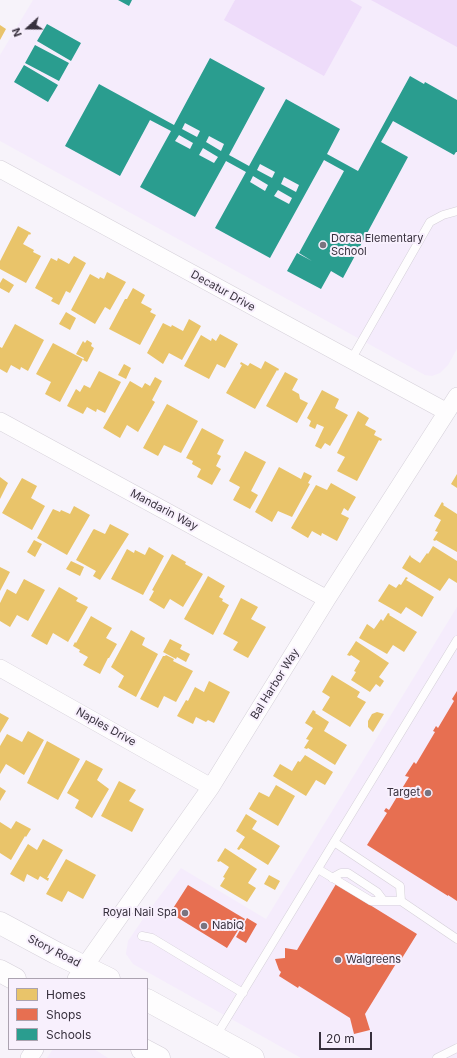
<!DOCTYPE html>
<style>
body{margin:0}
#map{position:relative;width:457px;height:1058px;overflow:hidden;background:#f7f3fa;font-family:Inter,sans-serif}
canvas{display:block}
.legend{position:absolute;left:8px;top:978px;width:140px;height:72px;box-sizing:border-box;background:#f8f0fd;border:1px solid #aba3b0;margin:0;padding:5px 7px;list-style:none;font-size:12px;color:#37303d}
.legend li{display:flex;align-items:center;gap:8px;height:20px}
.legend b{width:20px;border:1px solid #aba3b0}
.north{position:absolute;left:8px;top:8px;width:40px;height:40px;-webkit-text-stroke:3px #f8f0fd;paint-order:stroke;rotate:249deg;font-size:11px;font-weight:700;line-height:16px;text-align:center;color:#37303d}
.north::after{content:'';display:block;margin:auto;width:14px;height:18px;background:#37303d;clip-path:polygon(50% 0,100% 100%,50% 72%,0 100%)}
.scale{position:absolute;left:319px;top:1032px;width:53px;height:18px;box-sizing:border-box;border:2px solid #37303d;border-top:0;padding-left:5px;font-size:12px;line-height:14px;white-space:nowrap;color:#37303d;-webkit-text-stroke:3px #f8f0fd;paint-order:stroke}
</style>
<div id="map">
<canvas width="457" height="1058"></canvas>
<ul class="legend">
<li><b style="height:11px;background:#e9c46a"></b>Homes</li>
<li><b style="height:11px;background:#e76f51"></b>Shops</li>
<li><b style="height:11px;background:#2a9d8f"></b>Schools</li>
</ul>
<div class="north">N</div>
<div class="scale">20 m</div>
</div>
<script>
const c = document.querySelector('canvas').getContext('2d');
c.lineJoin = 'round';
function fill(path, color) { c.fillStyle = color; c.fill(path, 'evenodd'); }
const shape = rows => new Path2D(rows.map(r => 'M' + r).join(''));
function strokePath(path, color, width, dash) { c.strokeStyle = color; c.lineWidth = width; c.lineCap = dash ? 'butt' : 'round'; c.setLineDash(dash || []); c.stroke(path); }
function drawText(font, color, halo, rows, align = 'center') {
  c.font = font + ' Inter,sans-serif'; c.lineWidth = 4; c.setLineDash([]); c.textBaseline = 'middle'; c.strokeStyle = halo; c.fillStyle = color; for (const [text, x, y, turn = 0] of rows) {
    c.save(); c.translate(x, y); c.rotate((+turn || 0) * Math.PI / 180); c.textAlign = isNaN(turn) ? turn : align; if (halo) c.strokeText(text, 0, 0); c.fillText(text, 0, 0); c.restore();
  }
}
fill(shape([
 [33,0,457,0,457,349,448,365,440,373,432,376,425,375,0,141,0,55],
 [457,607,457,1058,301,1058,133,964,126,954,128,941,147,913,181,868,266,919],
 [53,1049,94,1049,108,1058,47,1058]
]), '#f5ecfc');
fill(shape([
 [235,0,350,0,362,7,324,76,224,20],
 [371,0,457,0,457,47]
]), '#eedcfa');
fill(shape([
 [0,25,6,29,0,40],
 [18,226,31,233,30,235,29,234,23,244,34,250,33,252,41,256,26,283,0,269,0,261],
 [74,256,86,263,70,293,66,291,59,305,51,301,53,298,35,288,51,258,57,261,58,258,69,264],
 [107,272,126,282,110,310,105,307,95,324,71,310,90,274,99,279,100,277,104,279],
 [3,278,14,285,9,293,0,288,0,283],
 [133,288,145,295,141,303,152,309,150,312,156,315,140,345,109,329,125,299,127,299],
 [66,312,76,318,70,330,59,324],
 [189,319,201,326,182,360,169,353,163,364,147,353,163,323,171,327,172,325,183,331],
 [15,324,44,340,28,371,21,367,20,370,11,365,7,373,0,369,0,347,2,348],
 [220,334,238,344,225,368,217,364,209,379,184,366,201,335,211,341,212,338,216,341],
 [87,340,92,343,91,346,94,348,87,362,83,360,84,358,76,354,83,341,85,343],
 [53,343,83,359,60,402,45,394,51,382,36,374],
 [265,361,279,369,278,371,277,370,255,409,226,393,242,365,240,364,241,362,248,366,250,363,261,369],
 [124,364,131,368,126,379,118,375],
 [99,371,121,382,105,413,97,409,96,412,87,407,83,414,67,406,76,389,80,392,84,385,90,388],
 [285,372,298,379,292,390,299,394,300,399,308,403,297,423,266,406],
 [155,377,162,381,152,400,155,402,138,432,127,425,120,438,103,428,130,381,142,388,145,383,150,386],
 [322,390,339,399,335,408,348,415,330,446,325,443,321,449,315,446,324,427,317,424,315,429,309,426,311,421,307,418],
 [167,404,198,421,181,453,164,445,158,456,143,448],
 [358,411,369,418,365,425,376,431,374,435,382,439,381,441,379,440,357,481,337,471,345,457,337,453],
 [202,428,224,440,217,454,221,456,216,466,221,469,212,485,197,477,201,469,192,464,193,461,186,458],
 [245,451,266,462,251,491,258,495,250,509,233,500,240,487,229,481],
 [279,467,301,479,304,472,312,476,308,483,310,484,292,517,278,511,272,522,255,512],
 [457,474,457,488,451,484],
 [0,477,8,483,0,499],
 [22,478,37,486,31,498,45,506,32,530,2,513],
 [331,483,356,497,348,511,344,508,341,514,349,518,337,541,322,533,321,536,312,531,308,538,291,528,316,485,327,490],
 [442,502,444,504,443,505,457,514,457,552,436,540,435,541,433,540,438,532,435,531,441,520,434,516],
 [74,506,90,515,67,555,37,538,53,509,60,512,61,510,70,514],
 [110,524,129,534,100,580,93,576,96,571,76,560,93,530,94,529,105,534],
 [34,540,42,544,35,557,27,552],
 [433,546,457,561,457,583,449,578,440,591,402,568,410,555,411,557,420,563,427,553,428,554],
 [149,547,164,556,143,595,111,579,127,549,134,553,135,550,145,555],
 [172,554,186,562,185,564,203,574,183,607,170,599,164,609,149,600,154,591,152,590],
 [71,561,84,567,80,576,66,569],
 [0,567,10,572,0,591],
 [208,576,225,586,219,597,223,599,222,601,229,605,213,635,184,619],
 [406,577,408,578,406,580,434,597,422,617,406,607,401,614,378,601,389,584,396,588,399,584,401,585],
 [24,579,45,590,28,621,17,615,10,627,0,621,0,603,7,589,16,594],
 [59,587,78,598,76,601,88,607,68,642,53,633,47,645,31,636],
 [241,598,258,607,251,619,266,627,248,658,233,650,238,642,223,634],
 [388,613,390,614,389,615,417,632,404,652,393,645,387,654,359,638,367,624,374,629,381,619,383,621],
 [91,616,112,628,106,638,117,644,109,658,108,658,100,674,83,665,88,657,79,652,80,650,73,646,75,642,76,643],
 [131,630,145,638,142,645,158,654,136,697,118,687,124,676,111,667],
 [170,639,182,645,180,649,190,654,186,662,177,657,176,659,163,652],
 [356,641,389,663,379,677,384,681,380,687,376,684,370,692,351,680,356,672,354,671,360,661,351,655,350,656,347,655],
 [166,655,174,659,173,661,193,671,176,702,164,696,158,708,140,699,163,656,165,656],
 [332,675,360,692,357,697,366,702,350,727,322,710,330,697,322,692],
 [209,681,230,692,214,723,208,720,206,722,196,717,193,724,177,716,186,700,188,701,195,687,204,692],
 [313,710,316,712,315,713,329,722,324,731,347,745,335,765,308,748,307,749,304,748,309,740,306,739,313,728,305,723],
 [377,712,384,714,373,732,368,727,368,721,372,714],
 [0,713,9,718,0,733],
 [28,731,44,740,24,775,6,764,0,774,0,746,7,734,22,742],
 [47,741,80,759,58,800,27,783],
 [305,755,333,772,325,785,316,780,306,796,273,776,280,764,292,771,298,761,300,762],
 [86,760,103,769,97,780,109,789,92,818,75,808,79,800,67,793],
 [119,781,136,790,129,801,144,809,132,832,101,816],
 [276,785,295,796,278,826,249,809,259,792,269,797],
 [0,787,6,791,0,801],
 [246,814,257,821,252,829,280,846,268,865,241,848,239,850,237,849,245,837,236,831],
 [16,821,31,829,26,837,25,836,11,860,0,853,0,822,11,829],
 [43,839,63,850,47,878,49,878,48,881,40,876,38,880,27,874,24,882,10,874,28,844,37,850],
 [225,848,257,869,248,883,256,888,247,902,220,886,225,878,223,877,229,867,220,861,219,862,217,861],
 [66,859,96,875,83,899,68,891,62,902,46,894],
 [269,875,280,881,275,890,264,884]
]), '#e9c46a');
fill(shape([
 [457,691,457,901,448,895,448,896,367,845,387,813,384,811,386,808,389,810,409,777,405,776,414,762,416,764,435,732,433,731,436,726,438,728,454,701,452,699],
 [336,884,417,934,399,963,397,962,365,1014,370,1030,354,1034,350,1018,299,986,298,988,279,976,281,972,279,970,275,959,285,958,285,948,297,950],
 [188,885,245,919,227,948,170,913],
 [247,918,257,924,246,943,236,937]
]), '#e76f51');
fill(shape([
 [118,0,132,0,129,6],
 [47,24,81,43,71,61,37,41],
 [35,45,69,63,59,81,25,63],
 [210,58,265,88,229,155,249,166,286,99,340,129,327,154,358,171,410,76,424,84,425,82,457,100,457,152,456,152,454,155,393,121,381,142,408,157,343,278,331,271,321,289,287,271,297,253,312,261,299,253,344,171,324,160,270,258,215,228,246,172,226,161,195,217,140,187,171,131,150,120,120,176,65,146,99,84,174,125],
 [185,123,200,131,197,137,182,129],
 [179,135,193,143,190,149,175,141],
 [209,136,224,144,221,151,206,142],
 [203,148,218,157,214,163,199,155],
 [260,164,275,172,272,178,257,170],
 [253,176,268,185,265,191,250,182],
 [284,177,299,185,296,192,281,184],
 [278,190,292,198,289,204,274,196],
 [24,65,58,85,48,102,14,82]
]), '#2a9d8f');
const service = shape([
 [351,360,430,222,443,215,457,211],
 [334,842,400,886,401,901,457,939],
 [318,869,371,901,401,901],
 [332,878,341,873,348,873,377,892,383,900],
 [142,936,152,938,243,993],
 [216,1036,457,640],
 [437,1058,457,1048]
]);
const minor = shape([
 [0,169,447,412],
 [0,421,327,599],
 [0,668,211,787],
 [76,979,84,967,211,787,327,599,457,396],
 [29,1058,35,1049]
]);
const primary = shape([
 [0,923,56,953,109,979],
 [0,971,15,979],
 [147,1000,253,1058],
 [142,1049,159,1058]
]);
strokePath(service, '#d5d0d9', 9);
strokePath(minor, '#d5d0d9', 18);
strokePath(primary, '#d5d0d9', 23);
strokePath(service, '#fefdfe', 8);
strokePath(minor, '#fefdfe', 17);
strokePath(primary, '#fefdfe', 22);
for (const [x, y, r, color] of [
 [323,245,4,"#7a747f"],
 [428,793,4,"#7a747f"],
 [185,913,4,"#7a747f"],
 [204,926,4,"#7a747f"],
 [338,960,4,"#7a747f"]
]) { const dot = new Path2D(); dot.arc(x, y, r, 0, 2 * Math.PI); c.fillStyle = color; c.fill(dot); strokePath(dot, '#f8f0fd', 1.5); }
drawText('11px', '#37303d', '#f8f0fd', [
 ["Dorsa Elementary",331,239],
 ["School",331,252],
 ["Target",420,793,"right"],
 ["Royal Nail Spa",177,913,"right"],
 ["NabiQ",212,926],
 ["Walgreens",346,960]
], 'left');
drawText('11px', '#37303d', '#f8f0fd', [
 ["Decatur Drive",223,291,29],
 ["Mandarin Way",164,510,28],
 ["Bal Harbor Way",275,684,-58],
 ["Naples Drive",106,727,29],
 ["Story Road",54,951,27]
]);
</script>
